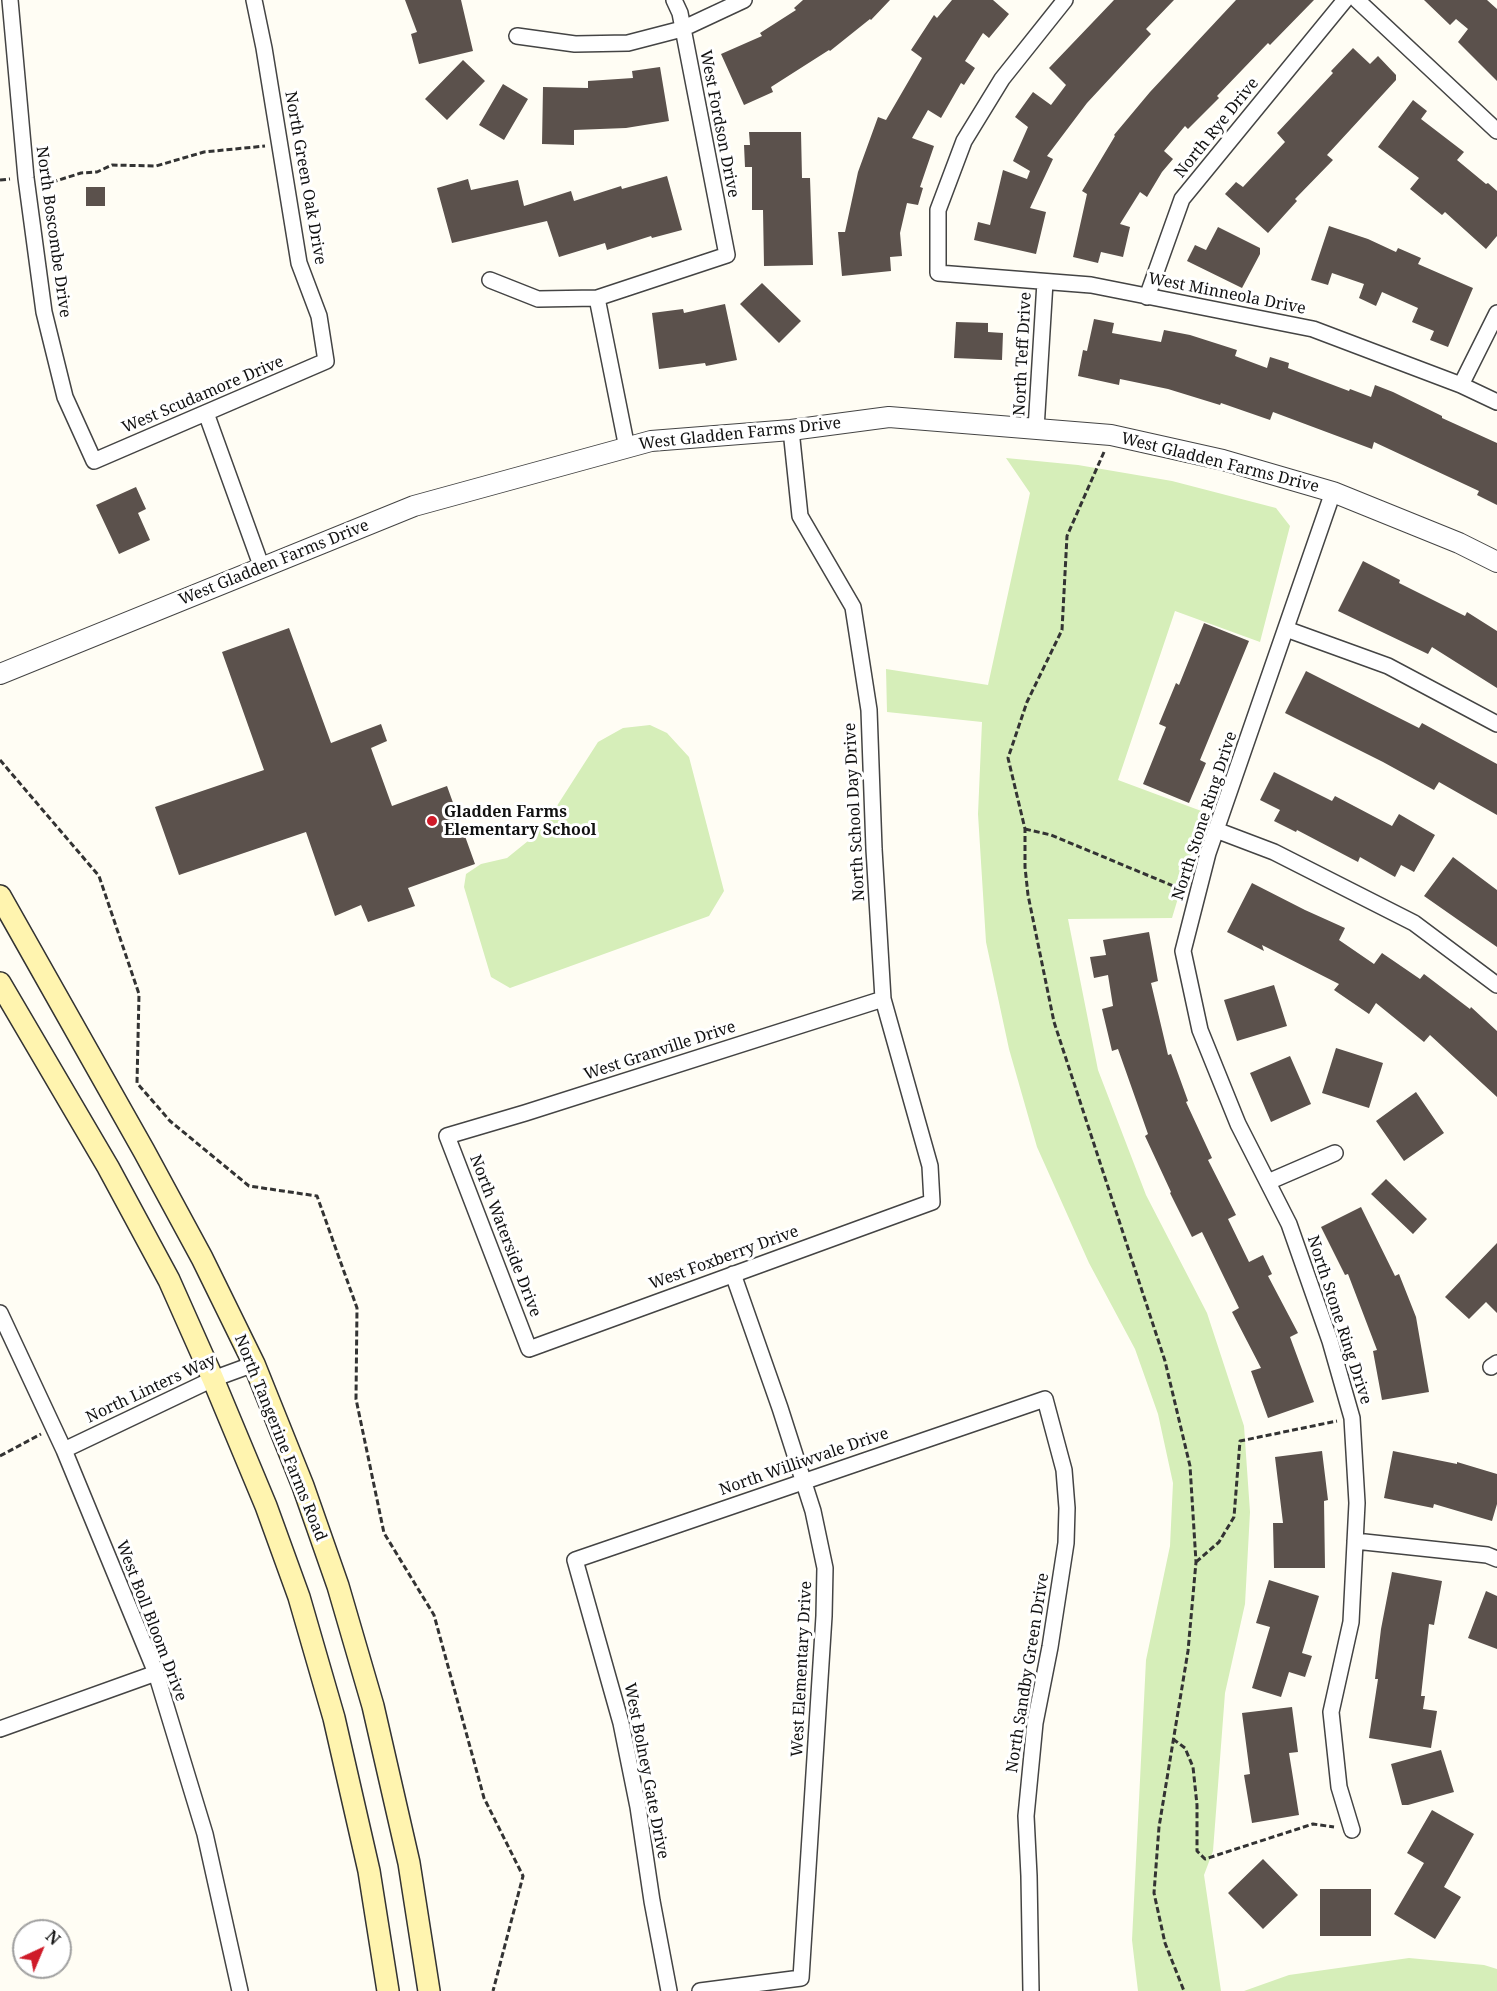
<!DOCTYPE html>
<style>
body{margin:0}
#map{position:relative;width:1497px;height:1991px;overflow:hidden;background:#fffdf4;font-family:"Noto Serif",serif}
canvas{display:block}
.north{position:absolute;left:12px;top:1919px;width:60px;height:60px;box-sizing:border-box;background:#fff;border:2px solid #a0a0a0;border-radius:50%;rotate:44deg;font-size:16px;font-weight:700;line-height:24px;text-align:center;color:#111}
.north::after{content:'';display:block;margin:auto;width:21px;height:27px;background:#cf1b29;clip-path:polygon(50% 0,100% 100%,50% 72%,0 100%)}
</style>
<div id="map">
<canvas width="1497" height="1991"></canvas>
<div class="north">N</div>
</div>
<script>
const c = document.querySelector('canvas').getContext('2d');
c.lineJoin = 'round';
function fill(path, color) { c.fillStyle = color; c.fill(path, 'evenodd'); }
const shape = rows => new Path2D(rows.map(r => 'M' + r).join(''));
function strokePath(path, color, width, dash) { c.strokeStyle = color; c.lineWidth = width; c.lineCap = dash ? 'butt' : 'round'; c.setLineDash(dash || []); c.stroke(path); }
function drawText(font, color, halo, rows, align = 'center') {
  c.font = font + ' "Noto Serif",serif'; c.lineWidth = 6; c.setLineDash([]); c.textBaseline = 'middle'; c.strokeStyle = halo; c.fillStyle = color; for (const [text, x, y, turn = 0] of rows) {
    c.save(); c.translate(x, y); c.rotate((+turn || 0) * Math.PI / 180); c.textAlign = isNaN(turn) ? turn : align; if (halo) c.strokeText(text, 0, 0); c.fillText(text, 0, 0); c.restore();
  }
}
fill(shape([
 [1006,458,1078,465,1172,481,1276,508,1290,526,1260,642,1175,611,1118,780,1204,812,1172,918,1068,919,1098,1070,1146,1195,1207,1313,1244,1426,1250,1512,1245,1604,1225,1693,1213,1851,1204,1875,1221,1991,1138,1991,1132,1940,1146,1660,1170,1546,1173,1483,1158,1414,1135,1349,1089,1263,1037,1147,1009,1049,986,942,978,814,982,722,887,712,886,669,988,685,1030,493],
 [650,725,667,733,689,757,724,891,709,916,510,988,491,977,464,887,466,874,481,864,507,858,528,841,553,812,598,742,623,728],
 [1409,1958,1484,1965,1497,1969,1497,1991,1244,1991,1289,1975]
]), '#d6eeb9');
fill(shape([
 [405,0,461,0,473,51,419,64,411,34,417,32],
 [803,0,890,0,871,20,870,19,830,51,829,50,771,87,773,92,744,105,721,54,762,36,760,33,796,10,794,8],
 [952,0,993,0,1009,14,989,38,983,33,965,61,975,68,964,85,961,83,941,118,928,110,912,138,934,146,920,187,923,188,918,205,907,203,900,233,902,256,890,257,891,271,842,276,838,232,845,232,858,172,878,117,886,120,922,58,911,50,934,15,937,18],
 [1114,0,1174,0,1146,29,1151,34,1087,103,1047,156,1053,159,1030,208,1046,212,1036,254,974,240,978,222,990,225,1003,170,1027,179,1030,171,1013,161,1028,127,1015,117,1033,92,1051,105,1066,85,1049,68],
 [1236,0,1314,0,1270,45,1268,43,1217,96,1219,98,1188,129,1185,126,1164,151,1173,159,1162,172,1147,197,1140,192,1120,224,1130,227,1123,257,1101,252,1098,263,1073,257,1087,194,1082,191,1115,136,1114,135,1150,92],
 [1424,0,1487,0,1497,9,1497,81,1458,42,1468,29,1456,19,1450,25],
 [1353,48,1370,64,1378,56,1396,75,1396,80,1327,155,1333,160,1295,199,1297,201,1268,233,1225,194,1236,182,1243,187,1285,142,1277,133,1333,73,1331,71],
 [463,60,485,81,447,120,425,99],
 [660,67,669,121,626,128,574,130,574,145,542,144,543,87,588,88,588,81,633,78,632,71],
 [503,84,528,99,504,140,479,125],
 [1413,100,1427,111,1421,119,1464,152,1457,160,1486,184,1488,183,1497,191,1497,236,1486,249,1445,212,1442,215,1410,189,1419,178,1378,147],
 [749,132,801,132,802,178,810,178,813,265,764,266,763,210,752,210,752,167,745,167,744,145,750,145],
 [667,176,682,230,652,238,651,236,607,250,605,243,559,257,547,221,452,243,437,188,468,179,471,190,518,180,524,206,571,191,574,201,621,186,622,189],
 [86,187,105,187,105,206,86,206],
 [1329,226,1368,239,1396,252,1398,248,1421,258,1418,264,1473,288,1448,347,1430,340,1434,331,1412,322,1418,308,1382,292,1376,306,1359,298,1364,284,1332,273,1328,285,1311,280],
 [1218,227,1260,248,1260,254,1242,288,1187,261,1195,245,1206,250],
 [762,283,801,321,779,343,740,304],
 [725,304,737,360,706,366,705,363,659,369,652,313,683,309,684,313],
 [1094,319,1114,323,1112,333,1161,342,1164,330,1190,335,1237,350,1235,356,1267,368,1270,357,1289,363,1288,368,1349,391,1350,389,1371,397,1375,385,1393,392,1442,416,1442,418,1497,443,1497,505,1477,495,1479,491,1374,442,1372,449,1273,412,1270,420,1221,403,1220,405,1168,389,1120,379,1119,385,1078,376,1083,350,1087,351],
 [956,322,988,323,988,332,1003,333,1002,360,954,358],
 [136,487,146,509,138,513,150,540,119,554,96,505],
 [1363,561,1400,580,1399,583,1465,616,1467,612,1497,631,1497,688,1432,647,1428,654,1338,611],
 [1204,623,1249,641,1200,760,1206,763,1189,803,1143,784,1166,727,1159,724,1176,683,1179,685],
 [289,628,331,743,381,724,387,741,371,748,392,806,447,786,475,864,408,888,415,906,368,922,361,905,335,916,306,832,179,875,155,807,264,770,222,652],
 [1306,671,1419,728,1422,723,1497,764,1497,815,1439,782,1434,790,1383,762,1285,713],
 [1274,772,1332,801,1335,796,1392,826,1399,814,1435,835,1414,872,1401,865,1395,877,1360,857,1358,862,1297,830,1296,832,1274,821,1280,810,1260,800],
 [1453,857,1497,890,1497,947,1424,896],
 [1252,883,1305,910,1345,928,1339,940,1374,964,1382,953,1420,979,1424,974,1470,1009,1471,1007,1497,1031,1497,1097,1430,1035,1424,1042,1376,1003,1369,1014,1334,990,1339,984,1262,945,1264,951,1227,932],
 [1149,932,1158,981,1151,983,1168,1055,1171,1054,1188,1101,1186,1102,1212,1158,1208,1160,1236,1215,1228,1219,1249,1262,1263,1255,1272,1274,1268,1276,1298,1333,1290,1337,1314,1402,1268,1418,1251,1371,1261,1368,1232,1312,1239,1308,1202,1232,1192,1237,1170,1193,1171,1192,1145,1136,1148,1134,1118,1049,1112,1051,1102,1009,1113,1006,1108,975,1094,978,1090,957,1106,955,1103,940],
 [1274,985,1287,1026,1237,1041,1224,1000],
 [1336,1048,1383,1063,1369,1108,1322,1093],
 [1290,1056,1311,1104,1271,1122,1250,1073],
 [1416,1092,1444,1133,1404,1161,1376,1121],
 [1386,1179,1427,1219,1413,1234,1371,1194],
 [1361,1207,1395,1276,1399,1274,1416,1317,1429,1392,1382,1400,1373,1351,1377,1350,1348,1274,1345,1275,1321,1227],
 [1497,1243,1497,1313,1486,1302,1469,1319,1445,1297],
 [1322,1451,1328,1500,1324,1501,1325,1568,1274,1568,1273,1523,1283,1523,1275,1457],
 [1393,1451,1457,1464,1457,1462,1497,1474,1497,1504,1492,1521,1434,1504,1433,1508,1384,1498],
 [1392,1572,1442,1581,1434,1625,1429,1624,1421,1696,1425,1696,1423,1709,1437,1711,1431,1748,1369,1738,1378,1679,1375,1679,1381,1629],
 [1269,1580,1319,1596,1302,1653,1312,1656,1305,1677,1289,1672,1281,1697,1252,1688,1270,1627,1256,1623],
 [1486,1591,1497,1596,1497,1649,1468,1638],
 [1292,1707,1298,1752,1289,1753,1299,1815,1252,1823,1244,1775,1250,1774,1242,1713],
 [1441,1750,1454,1792,1408,1805,1402,1805,1391,1764],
 [1432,1810,1474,1834,1444,1887,1461,1897,1435,1939,1394,1914,1424,1863,1407,1853],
 [1263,1859,1298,1895,1263,1929,1228,1893],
 [1320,1889,1371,1889,1371,1936,1320,1936]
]), '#5b514c');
const minor = shape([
 [10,0,26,178,44,312,65,397,94,461,326,361,319,316,299,263,264,48,254,0],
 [1065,0,1002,79,964,141,938,210,938,273,1091,285,1313,329,1461,385,1497,402],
 [1357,0,1497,131],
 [517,36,575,44,628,43,682,29,744,0],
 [490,280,538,299,597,298,727,255,680,13,674,0],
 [1147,297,1182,199,1345,0],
 [597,298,627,448],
 [1461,385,1497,313],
 [206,413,262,568],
 [1036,429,1045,282],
 [791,430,800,516,853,607,869,710,874,849,883,999,930,1166,932,1202,529,1349,447,1136,525,1113,883,999],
 [1333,492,1208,853,1183,951,1200,1030,1238,1124,1289,1224,1330,1341,1352,1418,1357,1503,1351,1622,1331,1712,1339,1787,1352,1830],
 [1286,629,1388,666,1497,724],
 [1216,830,1274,852,1414,923,1497,985],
 [1268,1182,1335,1153],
 [0,1313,64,1450,156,1673,205,1834,240,1991],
 [1491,1367,1497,1363],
 [64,1450,213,1379,254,1364],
 [1355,1541,1487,1555,1497,1559],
 [0,1729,156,1673],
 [669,1991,652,1901,638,1807,621,1723,575,1560,1045,1399,1064,1470,1067,1508,1066,1543,1050,1647,1035,1723,1026,1816,1029,1876,1031,1991],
 [700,1991,801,1978,824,1616,825,1568,813,1511,780,1408,733,1274]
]);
const tertiary = shape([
 [0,674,414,506,651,441,791,430,889,417,1111,435,1223,460,1333,492,1459,543,1497,562]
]);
const secondary = shape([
 [0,896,144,1151,202,1258,254,1364,303,1486,338,1586,373,1706,409,1863,429,1991],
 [0,983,108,1167,169,1280,213,1379,266,1506,299,1597,334,1718,369,1871,388,1991]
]);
strokePath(minor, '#444', 18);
strokePath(tertiary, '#444', 22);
strokePath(secondary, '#333', 24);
strokePath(shape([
 [0,180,10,179],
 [43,185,81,173,97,172,112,165,156,166,204,152,265,146],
 [1104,452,1067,536,1062,630,1027,702,1008,758,1025,829,1025,867,1028,895,1054,1022,1165,1361,1190,1466,1196,1562,1188,1651,1159,1827,1154,1893,1165,1943,1184,1991],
 [0,760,99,876,139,994,137,1083,170,1121,249,1186,317,1196,357,1308,356,1399,384,1533,434,1615,484,1798,523,1876,493,1991],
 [1025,829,1051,835,1183,890],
 [0,1456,41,1434],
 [1196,1562,1219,1542,1234,1517,1240,1441,1337,1421],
 [1173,1739,1185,1748,1193,1767,1197,1805,1197,1851,1205,1859,1313,1824,1334,1827]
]), '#333', 3, [6, 3]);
strokePath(minor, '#fff', 15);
strokePath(tertiary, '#fff', 20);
strokePath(secondary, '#fff4af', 21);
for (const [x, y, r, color] of [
 [432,821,6,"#cf1b29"]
]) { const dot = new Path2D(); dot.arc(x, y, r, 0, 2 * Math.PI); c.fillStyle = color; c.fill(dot); strokePath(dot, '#fff', 2); }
drawText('16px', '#111', '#fff', [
 ["West Fordson Drive",719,124,79],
 ["North Rye Drive",1217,128,-51],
 ["North Green Oak Drive",305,178,80],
 ["North Boscombe Drive",53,232,82],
 ["West Minneola Drive",1227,294,11],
 ["North Teff Drive",1023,354,-87],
 ["West Scudamore Drive",203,395,-23],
 ["West Gladden Farms Drive",740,434,-6],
 ["West Gladden Farms Drive",1220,463,14],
 ["West Gladden Farms Drive",274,563,-22],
 ["North School Day Drive",855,812,-93],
 ["North Stone Ring Drive",1205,816,-72],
 ["West Granville Drive",660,1051,-18],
 ["North Waterside Drive",505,1236,69],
 ["West Foxberry Drive",724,1258,-20],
 ["North Stone Ring Drive",1339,1320,72],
 ["North Linters Way",151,1389,-25],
 ["North Tangerine Farms Road",280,1438,68],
 ["North Williwvale Drive",804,1462,-19],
 ["West Boll Bloom Drive",151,1621,69],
 ["West Elementary Drive",802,1669,-87],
 ["North Sandby Green Drive",1028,1673,-81],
 ["West Bolney Gate Drive",646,1771,79]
]);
drawText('bold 16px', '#111', '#fff', [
 ["Gladden Farms",444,812],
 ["Elementary School",444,830]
], 'left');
</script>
